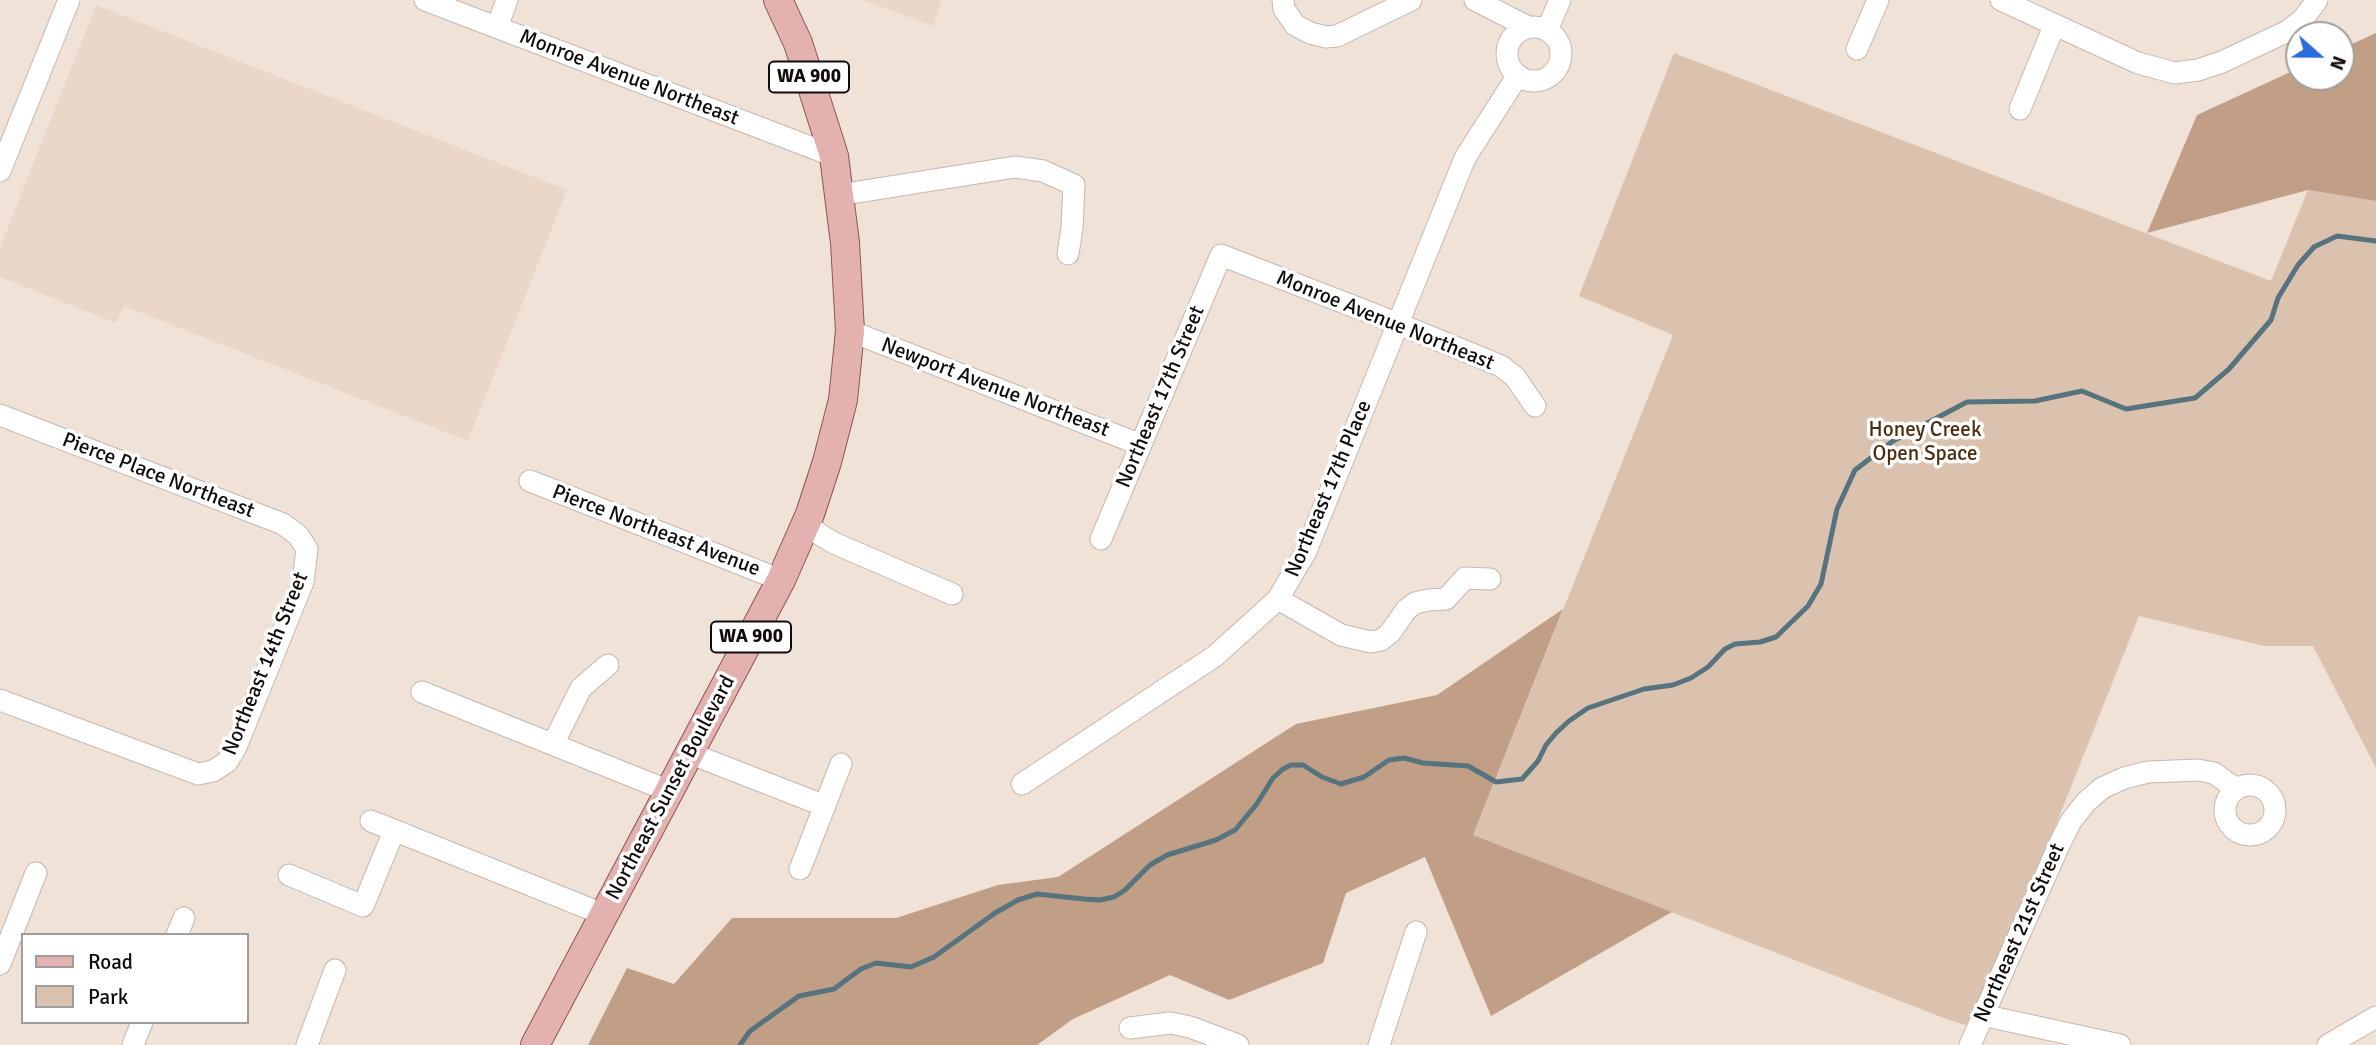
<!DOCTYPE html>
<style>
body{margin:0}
#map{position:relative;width:2376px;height:1045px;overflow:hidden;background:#f0e2d7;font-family:Signika,sans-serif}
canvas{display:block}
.legend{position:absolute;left:21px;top:933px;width:228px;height:91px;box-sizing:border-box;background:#fff;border:2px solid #a09e9d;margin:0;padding:9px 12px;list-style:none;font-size:21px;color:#110c09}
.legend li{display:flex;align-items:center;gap:14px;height:35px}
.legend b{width:35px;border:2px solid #a09e9d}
.north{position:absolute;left:2285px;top:21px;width:70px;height:70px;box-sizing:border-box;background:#fff;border:2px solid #a09e9d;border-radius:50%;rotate:111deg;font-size:19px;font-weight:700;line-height:28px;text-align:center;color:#110c09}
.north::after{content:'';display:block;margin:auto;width:24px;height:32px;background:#2a6cd9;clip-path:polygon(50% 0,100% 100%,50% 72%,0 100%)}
</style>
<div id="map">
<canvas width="2376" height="1045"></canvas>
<ul class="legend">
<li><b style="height:9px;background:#e3b1af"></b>Road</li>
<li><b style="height:19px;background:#dac2af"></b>Park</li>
</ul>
<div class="north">N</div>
</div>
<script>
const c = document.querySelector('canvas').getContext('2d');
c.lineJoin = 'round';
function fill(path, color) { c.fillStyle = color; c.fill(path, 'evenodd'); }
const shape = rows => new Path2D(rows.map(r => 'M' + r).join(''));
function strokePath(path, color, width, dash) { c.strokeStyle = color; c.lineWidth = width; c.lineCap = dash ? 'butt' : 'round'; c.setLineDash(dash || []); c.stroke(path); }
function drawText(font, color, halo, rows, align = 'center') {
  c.font = font + ' Signika,sans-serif'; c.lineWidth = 7; c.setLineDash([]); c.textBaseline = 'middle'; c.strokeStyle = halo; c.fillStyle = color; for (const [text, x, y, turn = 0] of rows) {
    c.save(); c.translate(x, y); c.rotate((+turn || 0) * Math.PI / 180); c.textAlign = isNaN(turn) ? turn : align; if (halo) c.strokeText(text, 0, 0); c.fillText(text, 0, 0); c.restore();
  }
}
fill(shape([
 [863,0,942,0,933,26],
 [96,5,567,190,468,441,124,306,116,323,0,277,0,248]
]), '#ebd7c7');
fill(shape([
 [1674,53,2271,281,2308,190,2376,201,2376,768,2313,646,2264,646,2139,616,1975,1028,1949,1020,1473,835,1673,335,1579,296]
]), '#dac2af');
fill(shape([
 [2376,33,2376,201,2308,190,2147,233,2197,115,2299,68,2299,77,2341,77,2341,49],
 [1563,609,1473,835,1672,912,1491,1016,1425,857,1346,893,1323,963,1229,1000,1170,975,1073,1019,1037,1045,588,1045,627,968,674,984,732,918,896,918,998,885,1058,877,1296,724,1437,695]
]), '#c09f86');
strokePath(shape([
 [740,1045,750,1031,799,996,834,989,861,969,876,963,911,967,934,957,995,913,1018,900,1037,894,1084,899,1100,900,1114,897,1125,890,1150,865,1167,855,1216,840,1235,830,1256,805,1273,778,1283,769,1291,765,1303,765,1322,777,1341,784,1364,777,1389,760,1404,758,1423,763,1468,766,1496,782,1522,779,1538,761,1546,745,1556,733,1569,721,1588,708,1644,689,1673,685,1691,678,1708,667,1725,649,1735,644,1760,642,1776,637,1808,606,1821,584,1837,509,1855,470,1893,441,1967,402,2035,401,2082,391,2126,409,2195,398,2229,369,2271,320,2278,298,2298,265,2314,247,2337,236,2376,241]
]), '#57747e', 5);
const minor = shape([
 [425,0,834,156],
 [1283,0,1284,9,1295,25,1310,33,1326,37,1337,36,1411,0],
 [1475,0,1528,27],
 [2001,0,2138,63,2175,73,2198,70,2222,62,2288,31,2303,19,2317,0],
 [497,27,507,0],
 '1507 54a27 27 0 1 1 54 0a27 27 0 1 1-54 0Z',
 [1547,30,1560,0],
 [1857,49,1878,0],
 [2020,109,2054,26],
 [0,171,69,0],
 [839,195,1015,167,1043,171,1074,185,1072,228,1068,254],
 [850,331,1141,445],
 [0,415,283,524,298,535,307,549,303,582,236,747,227,762,213,771,198,774,0,700],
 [530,481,781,580],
 [806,523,819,534,834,543,952,594],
 [1101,539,1221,255,1399,324,1501,366,1515,377,1535,406],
 [1278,599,1341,635,1371,642,1381,640,1390,633,1406,610,1415,603,1428,600,1446,599,1465,578,1490,579],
 [422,692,669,791],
 [553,744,581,688,608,665],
 [689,753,825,806],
 [1022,784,1215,656,1278,599,1306,551,1465,158,1518,75],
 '2225 810a25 25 0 1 1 50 0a25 25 0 1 1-50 0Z',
 [371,821,605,915],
 [800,869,841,764],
 [289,875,363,906,394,831],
 [177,935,184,918],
 [0,964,36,873],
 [1982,1015,2120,1045],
 [1130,1028,1170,1023,1190,1027,1238,1045],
 [133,1045,142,1022],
 [307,1045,335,970],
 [1379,1045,1416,932],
 [1970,1045,2060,843,2071,821,2086,802,2102,788,2124,778,2148,772,2198,770,2214,773,2236,789],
 [2328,1045,2376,1017]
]);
const major = shape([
 [535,1045,781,580,810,514,827,462,843,400,850,331,845,243,834,156,798,43,778,0]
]);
strokePath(minor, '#c5b8ad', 23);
strokePath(major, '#8d5552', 30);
strokePath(minor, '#fff', 21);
strokePath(major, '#e3b1af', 28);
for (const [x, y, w] of [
 [809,77,80],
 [751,637,80]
]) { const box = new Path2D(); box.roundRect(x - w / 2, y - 15.5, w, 31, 5); c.fillStyle = '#fff'; c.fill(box); strokePath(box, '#110c09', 2); }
drawText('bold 19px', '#110c09', null, [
 ["WA 900",809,77],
 ["WA 900",751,637]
]);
drawText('21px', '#110c09', '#fff', [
 ["Monroe Avenue Northeast",629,78,21],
 ["Monroe Avenue Northeast",1385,321,22],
 ["Newport Avenue Northeast",995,388,21],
 ["Northeast 17th Street",1161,397,-67],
 ["Pierce Place Northeast",158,476,21],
 ["Northeast 17th Place",1329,489,-67],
 ["Pierce Northeast Avenue",656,531,21],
 ["Northeast 14th Street",266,664,-68],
 ["Northeast Sunset Boulevard",671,788,-62],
 ["Northeast 21st Street",2020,933,-66]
]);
drawText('21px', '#4e2c0d', '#fff', [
 ["Honey Creek",1925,430],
 ["Open Space",1925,454]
]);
</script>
